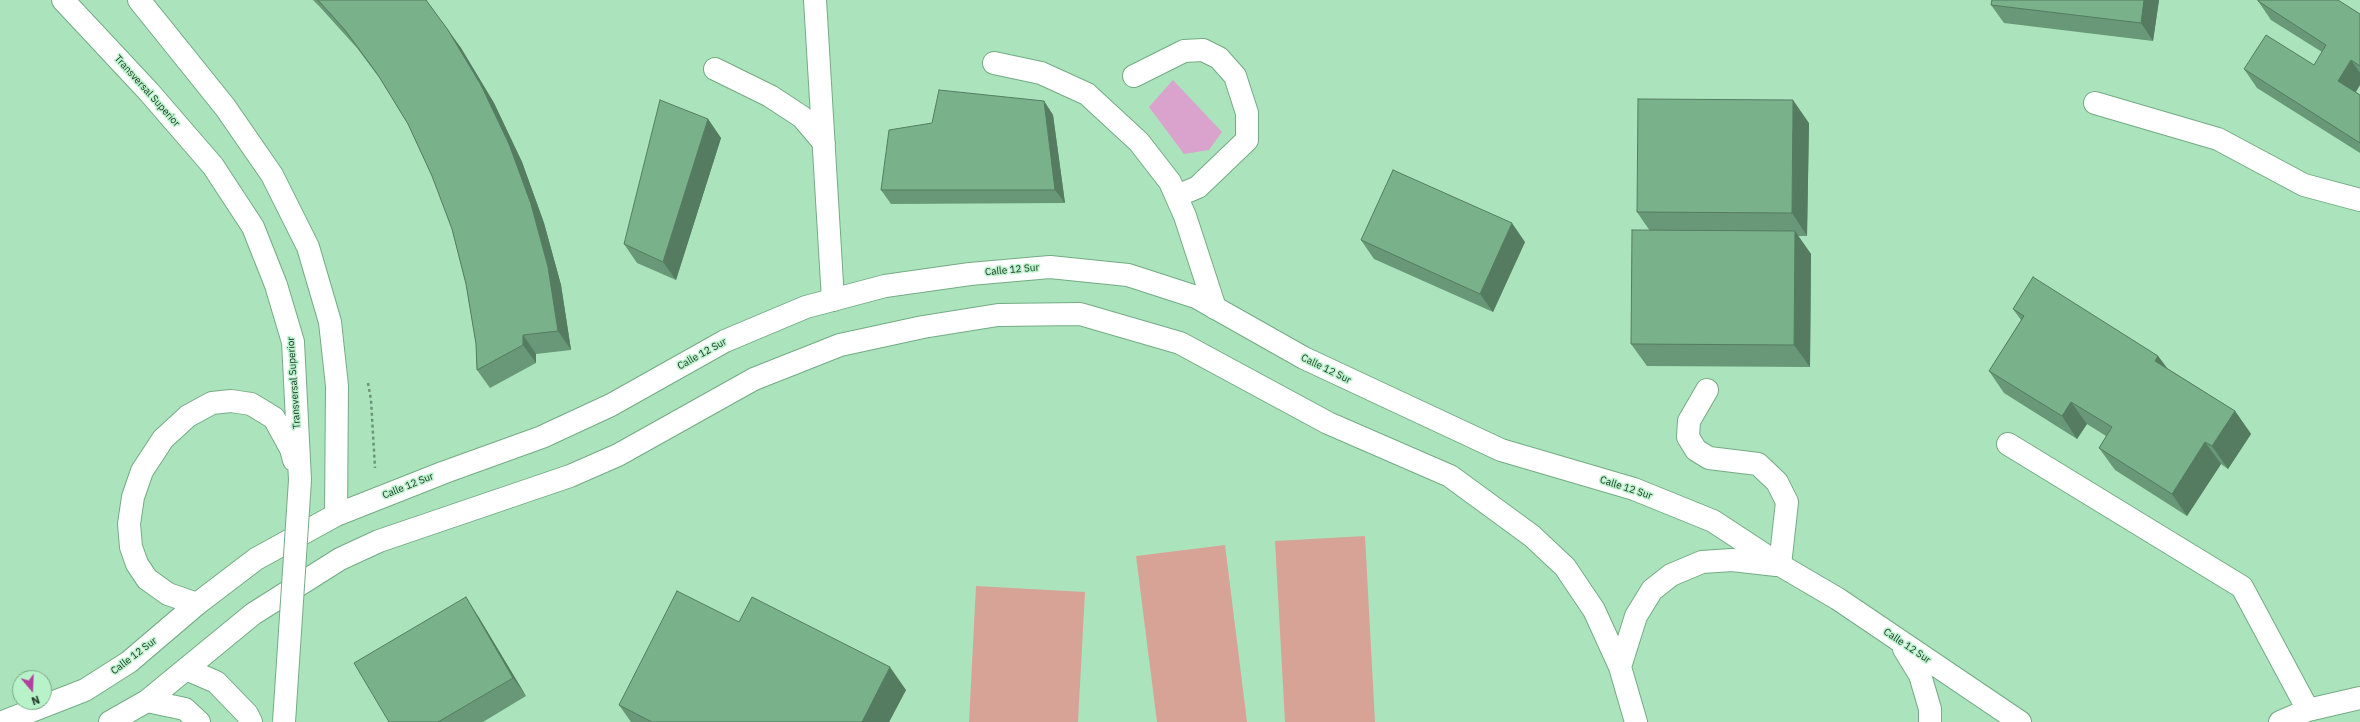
<!DOCTYPE html>
<style>
body{margin:0}
#map{position:relative;width:2360px;height:722px;overflow:hidden;background:#abe4bc;font-family:"IBM Plex Sans",sans-serif}
canvas{display:block}
.north{position:absolute;left:12px;top:670px;width:40px;height:40px;box-sizing:border-box;background:#b7f2c9;border:1px solid #7ba889;border-radius:50%;rotate:161deg;font-size:11px;font-weight:700;line-height:16px;text-align:center;color:#213929}
.north::after{content:'';display:block;margin:auto;width:14px;height:18px;background:#af419f;clip-path:polygon(50% 0,100% 100%,50% 72%,0 100%)}
</style>
<div id="map">
<canvas width="2360" height="722"></canvas>
<div class="north">N</div>
</div>
<script>
const c = document.querySelector('canvas').getContext('2d');
c.lineJoin = 'round';
function fill(path, color) { c.fillStyle = color; c.fill(path, 'evenodd'); }
const shape = rows => new Path2D(rows.map(r => 'M' + r).join(''));
function strokePath(path, color, width, dash) { c.strokeStyle = color; c.lineWidth = width; c.lineCap = dash ? 'butt' : 'round'; c.setLineDash(dash || []); c.stroke(path); }
function drawText(font, color, halo, rows, align = 'center') {
  c.font = font + ' "IBM Plex Sans",sans-serif'; c.lineWidth = 3; c.setLineDash([]); c.textBaseline = 'middle'; c.strokeStyle = halo; c.fillStyle = color; for (const [text, x, y, turn = 0] of rows) {
    c.save(); c.translate(x, y); c.rotate((+turn || 0) * Math.PI / 180); c.textAlign = isNaN(turn) ? turn : align; if (halo) c.strokeText(text, 0, 0); c.fillText(text, 0, 0); c.restore();
  }
}
fill(shape([
 [1365,536,1375,722,1285,722,1275,541],
 [1225,545,1247,722,1157,722,1136,556],
 [976,586,1085,592,1078,722,969,722]
]), '#d7a396');
fill(shape([
 [1173,80,1222,132,1209,150,1184,154,1149,107]
]), '#d9a3cd');
const minor = shape([
 [815,0,833,300],
 [994,63,1041,73,1087,94,1139,142,1170,182,1185,216,1215,308],
 [715,69,770,96,802,117,824,143],
 [1134,76,1184,51,1203,50,1219,58,1235,76,1247,113,1247,140,1198,187,1177,196],
 [2095,103,2218,139,2304,185,2360,200],
 [1707,390,1689,421,1688,437,1696,450,1709,458,1758,464,1777,482,1787,502,1780,565],
 [2008,444,2242,587,2308,710],
 [2280,722,2308,710,2360,698]
]);
const major = shape([
 [63,0,149,92,213,166,253,227,276,285,293,342,300,480],
 [139,0,225,107,272,175,308,247,330,322,337,386,336,515],
 [197,604,168,594,147,579,137,564,131,547,129,524,133,497,142,471,163,439,188,416,212,403,231,401,251,404,274,418,291,449,294,460],
 [1904,649,1920,675,1930,709,1930,722],
 [1620,667,1636,616,1652,590,1671,575,1702,562,1732,560,1776,565],
 [186,669,216,682,247,714,251,722],
 [147,701,185,709,199,722],
 [3,722,85,690,129,662,197,604,256,559,336,515,445,472,542,437,611,405,725,341,806,307,885,286,970,274,1050,267,1128,275,1196,297,1304,358,1501,450,1634,489,1713,521,1780,565,1838,599,2020,722],
 [110,722,147,701,253,614,340,559,379,541,570,476,618,455,754,379,840,345,923,327,998,315,1080,314,1180,343,1328,423,1450,476,1532,536,1565,567,1594,610,1620,667,1636,722]
]);
strokePath(minor, '#74ab85', 24);
strokePath(major, '#74ab85', 24);
strokePath(shape([
 [368,383,371,400,375,468]
]), '#6b9578', 2.5, [3, 3]);
strokePath(minor, '#fff', 22);
strokePath(major, '#fff', 22);
const majorBridge = shape([
 [284,722,300,480]
]);
strokePath(majorBridge, '#74ab85', 24, []);
strokePath(majorBridge, '#fff', 22);
fill(shape([
 [313,0,426,0,461,48,494,103,522,162,544,223,561,285,571,350,536,354,536,363,490,388,477,370,476,344,466,284,452,229,432,176,408,124,381,80,357,48,319,6],
 [1992,0,2159,0,2153,41,2004,23,1991,5],
 [2258,1,2360,14,2360,85,2356,92,2360,95,2360,153,2257,88,2244,69,2314,65,2322,52,2271,20],
 [1044,101,1053,115,1065,203,891,204,881,190,932,123],
 [708,119,721,138,676,280,637,263,624,244],
 [1809,123,1807,236,1798,236,1811,254,1810,367,1647,366,1631,344,1650,231,1637,212],
 [1361,240,1525,242,1493,312,1374,259],
 [2013,309,2158,356,2168,369,2235,411,2251,434,2228,469,2221,464,2187,516,2115,470,2099,448,2106,436,2087,424,2077,439,2004,393,1989,371,2021,320],
 [478,616,526,696,483,722,389,722],
 [739,622,906,690,889,722,631,722,619,705]
]), '#689877');
fill(shape([
 [2144,0,2159,0,2153,41,2141,23],
 [448,30,461,48,494,103,522,162,544,223,561,285,571,350,558,331],
 [2351,60,2360,73,2360,85,2351,99,2338,81],
 [1793,100,1809,123,1807,236,1792,213],
 [1044,101,1053,115,1065,203,1055,190],
 [708,119,721,138,676,280,663,262],
 [1512,223,1525,242,1493,312,1480,294],
 [1795,231,1811,254,1810,367,1794,345],
 [523,335,536,354,536,363,523,345],
 [2158,356,2174,378,2155,361],
 [2071,402,2087,424,2077,439,2062,416],
 [2235,411,2251,434,2228,469,2212,446],
 [2205,442,2221,464,2187,516,2172,494],
 [466,597,478,616,526,696,513,678],
 [890,667,906,690,889,722,862,722]
]), '#557c61');
const building = shape([
 [318,0,426,0,448,30,481,85,509,144,531,204,548,267,558,331,523,335,523,345,477,370,476,344,466,284,452,229,432,176,408,124,378,75,345,30,318,0],
 [1992,0,2144,0,2141,23,1991,5,1992,0],
 [2258,0,2338,0,2360,14,2360,66,2351,60,2338,81,2360,95,2360,143,2244,69,2266,35,2314,65,2326,45,2258,1,2258,0],
 [939,90,1044,101,1055,190,881,190,889,130,932,123,939,90],
 [1638,99,1793,100,1792,213,1637,212,1638,99],
 [660,100,708,119,663,262,624,244,660,100],
 [1393,170,1512,223,1480,294,1361,240,1393,170],
 [1632,230,1795,231,1794,345,1631,344,1632,230],
 [2033,277,2158,356,2155,361,2235,411,2212,446,2205,442,2172,494,2099,448,2112,427,2071,402,2062,416,1989,371,2024,316,2013,309,2033,277],
 [677,591,739,622,752,597,890,667,862,722,652,722,619,705,677,591],
 [466,597,513,678,438,722,389,722,354,663,466,597]
]);
fill(building, '#79b18a');
strokePath(building, '#557c61', 1);
drawText('10px', '#213929', '#b7f2c9', [
 ["Transversal Superior",147,91,48],
 ["Calle 12 Sur",1012,270,-5],
 ["Calle 12 Sur",702,354,-29],
 ["Calle 12 Sur",1326,369,26],
 ["Transversal Superior",294,383,-94],
 ["Calle 12 Sur",408,486,-22],
 ["Calle 12 Sur",1626,488,18],
 ["Calle 12 Sur",1907,646,34],
 ["Calle 12 Sur",134,656,-37]
]);
</script>
